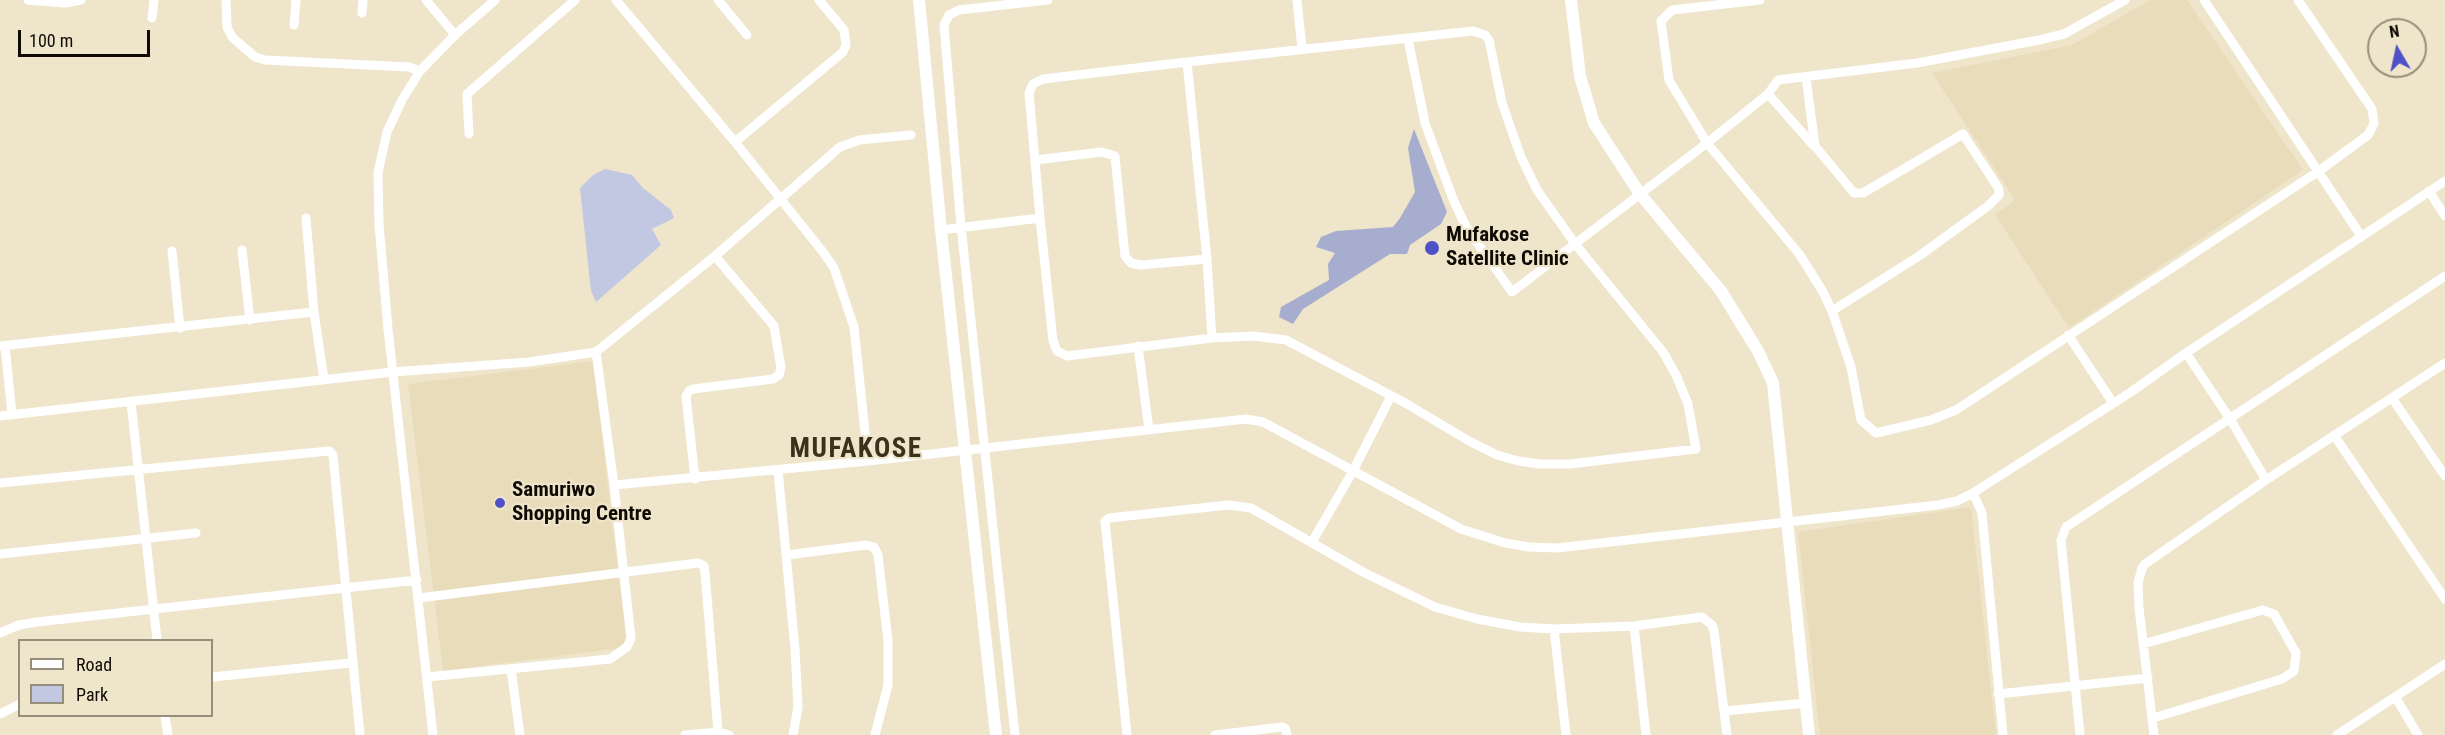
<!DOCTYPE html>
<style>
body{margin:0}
#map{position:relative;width:2445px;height:735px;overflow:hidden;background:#efe5cb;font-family:"Roboto Condensed",sans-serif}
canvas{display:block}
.legend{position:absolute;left:18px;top:639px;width:195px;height:78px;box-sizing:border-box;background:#efe5cb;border:2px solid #958e7b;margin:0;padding:8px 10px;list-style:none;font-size:18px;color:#0f0b04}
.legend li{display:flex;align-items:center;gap:12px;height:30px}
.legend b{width:30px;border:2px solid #958e7b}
.north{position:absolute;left:2367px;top:18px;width:60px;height:60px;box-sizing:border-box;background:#efe5cb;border:2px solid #958e7b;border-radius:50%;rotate:351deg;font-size:16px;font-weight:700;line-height:24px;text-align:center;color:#0f0b04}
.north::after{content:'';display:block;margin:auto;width:21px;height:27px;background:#4f51c7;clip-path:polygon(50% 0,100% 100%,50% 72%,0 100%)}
.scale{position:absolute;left:18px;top:30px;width:132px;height:27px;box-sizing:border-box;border:3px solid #0f0b04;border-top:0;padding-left:8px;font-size:18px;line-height:21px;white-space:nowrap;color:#0f0b04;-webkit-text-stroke:4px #efe5cb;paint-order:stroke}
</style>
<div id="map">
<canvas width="2445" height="735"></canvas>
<ul class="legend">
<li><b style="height:8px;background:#fff"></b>Road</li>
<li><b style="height:16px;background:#c2c7e2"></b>Park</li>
</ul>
<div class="north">N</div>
<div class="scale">100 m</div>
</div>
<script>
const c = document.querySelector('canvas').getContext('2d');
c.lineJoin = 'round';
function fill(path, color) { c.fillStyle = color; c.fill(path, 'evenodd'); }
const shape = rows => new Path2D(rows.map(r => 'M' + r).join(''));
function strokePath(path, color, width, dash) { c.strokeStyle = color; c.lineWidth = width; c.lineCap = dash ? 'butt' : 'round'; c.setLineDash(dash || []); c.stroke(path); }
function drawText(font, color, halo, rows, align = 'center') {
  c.font = font + ' "Roboto Condensed",sans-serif'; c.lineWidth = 4.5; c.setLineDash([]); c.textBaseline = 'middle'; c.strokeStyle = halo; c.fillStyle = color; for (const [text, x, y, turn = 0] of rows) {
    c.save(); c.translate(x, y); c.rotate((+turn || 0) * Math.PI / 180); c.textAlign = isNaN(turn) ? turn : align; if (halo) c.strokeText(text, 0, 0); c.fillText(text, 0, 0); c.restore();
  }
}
fill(shape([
 [2150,0,2187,0,2303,170,2069,328,1995,215,2015,200,1932,73,2072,45],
 [593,361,627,647,443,671,408,384],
 [1971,507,1996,735,1820,735,1798,532]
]), '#e9dcbb');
fill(shape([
 [605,169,632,175,643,188,671,210,674,218,652,229,661,245,596,302,591,291,580,188,593,175]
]), '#c2c7e2');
fill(shape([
 [1414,129,1447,212,1441,224,1410,245,1407,254,1390,254,1303,309,1293,324,1279,317,1281,307,1329,280,1328,264,1335,253,1316,247,1321,237,1336,231,1393,227,1400,218,1415,192,1408,148]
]), '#a7adcf');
strokePath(shape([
 [28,0,65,3,81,0],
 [226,0,227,27,232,37,255,57,265,60,409,67,420,71],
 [426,0,455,35],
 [616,0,735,142,823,252,834,268,854,327,868,461],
 [718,0,747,35],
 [1297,0,1302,49],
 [1760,0,1672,10,1661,21,1669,80,1707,143,1800,255,1823,292,1832,311,1851,367,1861,420,1876,433,1931,420,1956,410,2319,171,2368,135,2374,124,2372,109,2298,0],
 [2204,0,2361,236],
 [362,13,363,0],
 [152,18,154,0],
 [294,25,296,0],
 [1473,31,1485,35,1489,40,1502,103,1521,157,1537,190,1576,245,1663,352,1676,375,1688,404,1696,449,1570,464,1540,464,1518,461,1497,455,1469,441,1407,404,1286,340,1253,336,1212,338,1067,356,1057,351,1053,341,1040,218,1029,93,1033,84,1043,79,1187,62,1473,31],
 [1408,39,1425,123,1453,199,1466,227,1512,292,1707,143,1768,94,1778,80,1917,63,2039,40,2064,34,2125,0],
 [1187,62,1207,259],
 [1806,77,1815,146,1854,193,1863,193,1963,134,1999,189,1999,195,1988,206,1919,256,1832,311],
 [1768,94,1814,146],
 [469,134,467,94,575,0],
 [735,142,843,52,846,45,844,30,819,0],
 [1035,160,1102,152,1115,156,1125,256,1131,263,1141,265,1207,259,1212,338],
 [2429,191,2445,216],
 [306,218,314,312,324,380],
 [941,230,1040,218],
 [242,250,250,320],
 [172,251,180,328],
 [2068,335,2113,403],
 [0,346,314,312],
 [5,346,12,414],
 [1138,346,1149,430],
 [2186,353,2230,419,2266,480,2445,363],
 [2392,398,2445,476],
 [131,402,157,640],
 [0,416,393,372,529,362,596,352,715,256,840,147,859,140,911,135],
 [2334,435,2445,599],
 [778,470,795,649,798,707,793,735],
 [695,479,686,396,689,391,693,389,773,379,779,375,781,368,774,326,715,256],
 [0,483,329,451,333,455,360,735],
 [614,485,868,461,1246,419,1263,422,1461,529,1505,543,1529,547,1557,548,1938,505,1957,501,1973,493,2131,392,2186,353,2445,181],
 [1973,493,1982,513,2003,735],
 [1312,542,1353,471,1391,396],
 [0,554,196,533],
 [787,555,866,545,874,547,878,555,888,641,888,685,875,735],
 [419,598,698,563,704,566,705,572,718,732],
 [1634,626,1646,735],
 [1554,629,1566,735],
 [0,633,19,625,37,622,417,580],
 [2143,644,2263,610,2274,614,2296,653,2294,671,2282,679,2153,718],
 [511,669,520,735],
 [212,677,351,663],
 [427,677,610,659,627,647,631,638,614,485,596,352],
 [1998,694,2148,678],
 [2396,698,2418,735],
 [1725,711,1806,703],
 [0,714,20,704],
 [165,716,168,735],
 [433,735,388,329,379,224,378,173,387,132,402,100,420,71,455,35,495,0],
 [685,735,718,732,729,735],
 [1015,735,961,226,944,25,949,15,959,10,1048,0],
 [1127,735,1105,521,1109,518,1228,505,1251,508,1363,572,1435,607,1477,619,1520,627,1554,629,1634,626,1702,617,1712,625,1714,631,1727,735],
 [1215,735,1282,727,1285,728,1287,735],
 [2080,735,2061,540,2066,527,2445,276],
 [2154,735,2139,608,2138,583,2142,568,2145,564,2266,480],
 [2337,735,2445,664]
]), '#fff', 9);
strokePath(shape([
 [919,0,941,230,996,735],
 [1571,0,1580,76,1594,123,1640,194,1721,291,1758,351,1773,383,1809,735]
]), '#fff', 12);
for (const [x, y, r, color] of [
 [1432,248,8,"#4f51c7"],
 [500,503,6,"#4f51c7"]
]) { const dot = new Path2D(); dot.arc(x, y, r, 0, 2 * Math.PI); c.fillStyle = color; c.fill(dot); strokePath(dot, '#efe5cb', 2); }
drawText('bold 21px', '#0f0b04', '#efe5cb', [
 ["Mufakose",1446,236],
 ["Satellite Clinic",1446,260],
 ["Samuriwo",512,491],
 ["Shopping Centre",512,515]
], 'left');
c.letterSpacing = '1.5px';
drawText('bold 27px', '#3b321e', '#efe5cb', [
 ["MUFAKOSE",856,450]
]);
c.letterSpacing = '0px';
</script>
